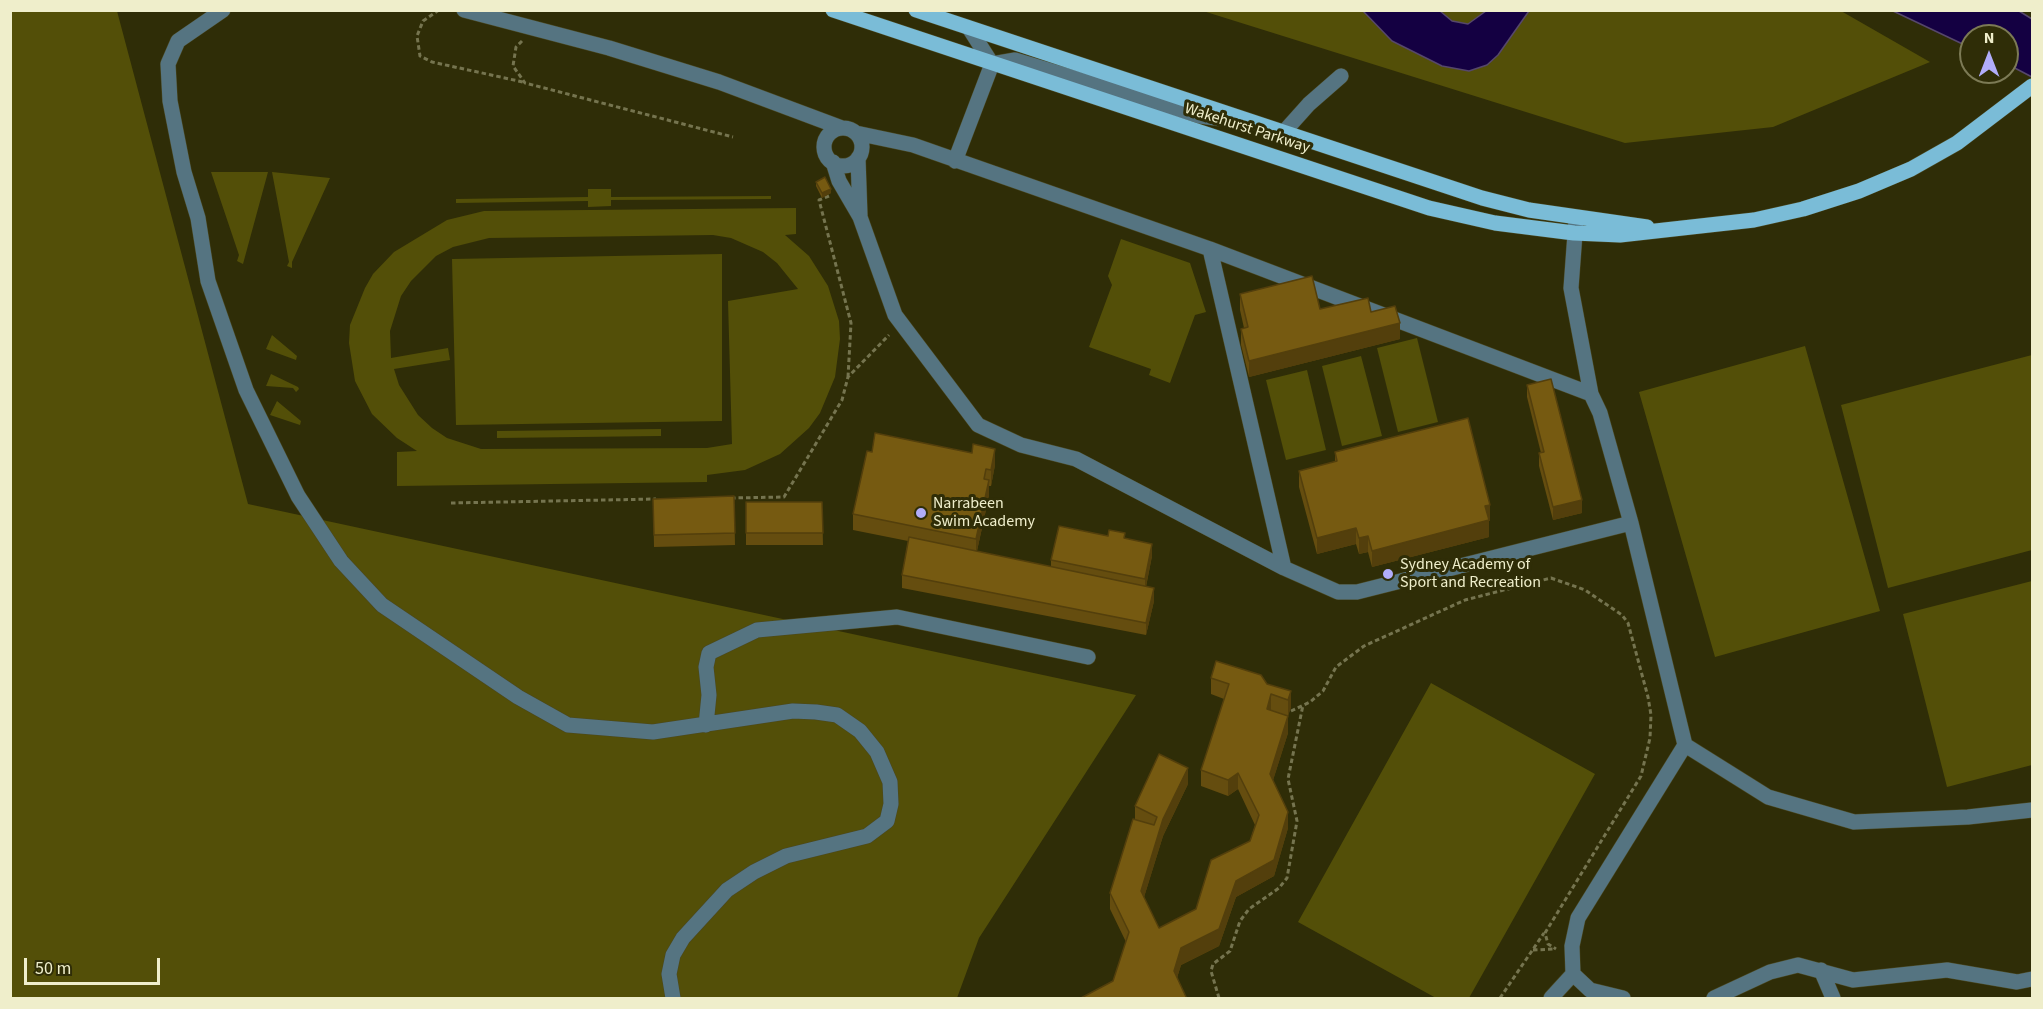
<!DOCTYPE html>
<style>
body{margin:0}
#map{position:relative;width:2043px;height:1009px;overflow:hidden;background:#2f2d07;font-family:"Source Sans 3",sans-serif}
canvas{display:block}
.frame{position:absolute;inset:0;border:12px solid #efeecb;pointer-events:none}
.north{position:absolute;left:1959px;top:24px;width:60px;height:60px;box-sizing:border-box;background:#2f2d07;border:2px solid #7c7a55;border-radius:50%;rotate:0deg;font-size:16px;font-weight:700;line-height:24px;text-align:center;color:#efeecb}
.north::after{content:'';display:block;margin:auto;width:21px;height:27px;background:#b1adfa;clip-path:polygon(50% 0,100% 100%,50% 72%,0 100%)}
.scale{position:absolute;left:24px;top:958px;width:136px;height:27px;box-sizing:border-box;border:3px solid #efeecb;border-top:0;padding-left:8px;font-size:18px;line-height:21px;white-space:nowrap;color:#efeecb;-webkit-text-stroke:4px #2f2d07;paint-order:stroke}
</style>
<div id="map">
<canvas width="2043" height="1009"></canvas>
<div class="frame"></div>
<div class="north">N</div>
<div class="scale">50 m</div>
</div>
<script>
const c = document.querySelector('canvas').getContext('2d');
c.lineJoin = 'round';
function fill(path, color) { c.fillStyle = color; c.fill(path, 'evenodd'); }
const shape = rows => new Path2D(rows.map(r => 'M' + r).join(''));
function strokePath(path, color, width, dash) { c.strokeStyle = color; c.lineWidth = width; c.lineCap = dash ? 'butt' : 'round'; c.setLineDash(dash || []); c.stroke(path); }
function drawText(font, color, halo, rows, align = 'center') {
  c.font = font + ' "Source Sans 3",sans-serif'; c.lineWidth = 6; c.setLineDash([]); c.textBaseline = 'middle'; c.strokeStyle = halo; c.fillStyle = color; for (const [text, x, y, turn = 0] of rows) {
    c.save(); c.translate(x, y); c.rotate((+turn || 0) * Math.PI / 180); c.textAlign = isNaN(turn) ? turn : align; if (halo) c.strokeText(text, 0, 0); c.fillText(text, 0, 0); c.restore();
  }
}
fill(shape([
 [10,11,117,11,248,504,1136,695,979,938,957,998,11,998],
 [1203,11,1841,11,1930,62,1773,127,1625,143],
 [211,172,268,172,243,264,237,261,239,255],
 [272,172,330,178,292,262,292,268,287,266,289,262],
 [588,189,611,189,611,197,771,196,771,199,611,200,611,206,588,207,588,201,456,203,456,199,588,197],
 [796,208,796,234,785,235,809,256,828,286,839,321,840,339,835,377,820,413,809,428,780,454,745,470,707,475,707,482,397,486,397,452,417,451,397,438,372,414,355,381,349,343,350,325,365,288,373,274,394,252,447,220,484,211],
 [713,235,731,238,763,252,777,263,798,289,728,301,732,444,707,448,481,449,447,438,432,428,418,415,399,385,394,369,450,360,448,348,391,358,390,331,401,296,411,281,436,256,453,247,489,238],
 [1121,239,1190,263,1206,312,1195,315,1170,383,1149,375,1151,369,1089,347,1112,285,1108,276],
 [722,254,722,421,456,425,452,259],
 [272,335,297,356,296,360,266,349],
 [1417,338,1438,422,1398,432,1377,348],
 [1805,346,1880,611,1715,657,1639,392],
 [2032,355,2032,550,1888,588,1841,405],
 [1361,356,1382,436,1342,446,1322,366],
 [1307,370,1326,450,1286,460,1266,380],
 [271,374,298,387,299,389,296,392,293,388,266,386],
 [277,401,301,421,300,425,270,415],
 [661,429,661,436,497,438,497,431],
 [2032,581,2032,765,1947,787,1903,614],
 [1431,683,1595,774,1469,998,1436,998,1298,922]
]), '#534f08');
const water = shape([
 [1363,11,1440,11,1452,21,1468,24,1486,11,1529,11,1498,55,1487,65,1469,71,1442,66,1392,41,1363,11],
 [1893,11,2019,11,2032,19,2032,77,2007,64,2007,36,1971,36,1971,48,1893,11]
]);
fill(water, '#140042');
strokePath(water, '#56476b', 1.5);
const minor = shape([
 [223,10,178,41,168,64,170,101,184,172,198,218,208,281,246,390,298,496,341,561,382,605,518,697,568,725,653,732,793,711,816,712,837,715,860,731,877,752,890,782,891,804,887,821,867,836,786,856,754,872,727,890,683,938,673,955,669,974,673,998],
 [464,10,609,48,719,82,842,128],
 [969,28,992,64],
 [992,64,1015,60,1200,116,1238,121],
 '824 147a19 19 0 1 1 38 0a19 19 0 1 1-38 0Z',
 [856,133,913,145,1210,249,1591,394],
 [1283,133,1309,104,1341,76],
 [858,158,860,215],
 [955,161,992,64],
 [833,162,839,181,860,217,895,315,978,425,1021,445,1076,459,1284,568,1338,592,1357,592,1631,523],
 [1576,220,1571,288,1591,394,1600,413,1631,523,1685,745,1768,797,1854,822,1968,817,2032,810],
 [1210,249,1284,568],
 [706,725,709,695,706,667,709,653,757,630,897,617,1088,657],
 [1821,970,1833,998],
 [1573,974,1590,990,1623,998],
 [1551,998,1573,974,1572,946,1578,918,1685,745],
 [1714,998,1770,972,1798,965,1853,980,1947,970,2017,982,2032,979]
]);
const major = shape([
 [833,10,1429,208,1495,223,1574,233,1620,235,1754,220,1803,209,1859,191,1911,169,1957,143,2032,86],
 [916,10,1482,198,1529,210,1647,227]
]);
strokePath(minor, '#4a4822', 16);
strokePath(major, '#4a4822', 16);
strokePath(shape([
 [439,10,423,21,417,36,420,56,432,62,523,82],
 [522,41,516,47,513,66,525,83,733,137],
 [829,196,819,200,851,323,848,377],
 [731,498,784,497,842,400,848,377,889,335],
 [451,503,656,499],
 [1291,711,1310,702,1323,691,1336,667,1364,646,1465,600,1551,578,1585,590,1622,615,1628,623,1648,697,1651,715,1650,738,1641,776,1545,933,1548,944,1556,949],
 [1533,950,1554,949],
 [1219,998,1211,971,1213,964,1230,951,1240,921,1249,909,1279,888,1287,878,1297,821,1288,779,1303,705],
 [1500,998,1544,933]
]), '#75744f', 3, [4.5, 3]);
strokePath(minor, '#557481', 15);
strokePath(major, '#7abcd7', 15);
fill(shape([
 [816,182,831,193,822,198,816,186],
 [1240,294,1320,309,1371,312,1400,339,1249,377,1241,345,1241,329,1244,328,1240,310],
 [1527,385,1582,513,1553,520,1539,466,1539,453,1541,453,1527,397],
 [872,452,995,465,991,486,989,486,989,496,977,551,1051,567,1051,560,1125,539,1152,556,1146,587,1154,601,1146,635,902,588,902,575,908,541,853,530,853,514],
 [1335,452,1490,521,1489,521,1489,537,1372,567,1368,552,1359,554,1356,544,1317,554,1299,487,1299,471,1335,462],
 [734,496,735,545,654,547,653,499],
 [746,502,822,502,823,545,746,545],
 [1211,678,1267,684,1291,691,1291,707,1288,716,1288,733,1273,780,1288,828,1274,876,1236,897,1219,946,1181,965,1177,978,1113,981,1126,942,1110,909,1110,893,1135,819,1135,806,1188,784,1163,836,1144,897,1159,928,1196,909,1250,841,1255,825,1238,789,1228,796,1201,786,1201,770,1224,699,1211,694]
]), '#654d0f');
fill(shape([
 [831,189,831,193,822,198,822,193],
 [1400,323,1400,339,1249,377,1249,361],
 [995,449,995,465,991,486,991,470],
 [989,480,989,496,976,555,976,539],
 [1582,500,1582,513,1553,520,1553,507],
 [1490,505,1490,521,1489,521,1489,537,1372,567,1372,551,1485,506],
 [1356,528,1356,544,1317,554,1317,538],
 [1368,536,1368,552,1359,554,1359,538],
 [1152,544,1152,556,1145,591,1145,579],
 [1154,588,1154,601,1146,635,1146,623],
 [1291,691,1291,707,1288,716,1288,700],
 [1271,694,1271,711,1267,709],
 [1288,716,1288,733,1270,790,1270,774],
 [1188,768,1188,784,1163,836,1141,907,1141,891,1163,819],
 [1238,773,1238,789,1228,796,1228,780],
 [1288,812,1288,828,1274,876,1236,897,1219,946,1181,965,1174,987,1174,971,1181,948,1236,881]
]), '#533f0c');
const building = shape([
 [825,177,831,189,822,193,816,182,825,177],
 [1312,276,1320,309,1368,298,1371,312,1395,306,1400,323,1249,361,1241,329,1248,327,1240,294,1312,276],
 [1551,379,1582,500,1553,507,1539,453,1544,452,1527,385,1551,379],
 [1468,418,1490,505,1485,506,1489,520,1372,551,1368,536,1359,538,1356,528,1317,538,1299,471,1337,461,1335,452,1468,418],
 [875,433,972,453,973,444,995,449,991,470,986,469,984,479,989,480,976,539,853,514,867,451,872,452,875,433],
 [734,496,735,533,654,535,653,499,734,496],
 [746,502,822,502,823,533,746,533,746,502],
 [1059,526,1108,536,1109,530,1125,533,1124,538,1152,544,1145,579,1051,560,1059,526],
 [909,537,1154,588,1146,623,902,575,909,537],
 [1216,661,1261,675,1267,684,1291,691,1288,700,1271,694,1267,709,1288,716,1270,774,1288,812,1274,860,1236,881,1219,929,1181,948,1174,971,1187,999,1079,999,1113,981,1129,932,1110,893,1133,819,1154,825,1157,817,1135,806,1159,754,1188,768,1163,819,1141,891,1159,928,1196,909,1211,860,1250,841,1259,815,1238,773,1228,780,1201,770,1229,684,1211,678,1216,661]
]);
fill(building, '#765a11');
strokePath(building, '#533f0c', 1.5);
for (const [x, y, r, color] of [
 [921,513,6,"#b1adfa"],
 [1388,574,6,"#b1adfa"]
]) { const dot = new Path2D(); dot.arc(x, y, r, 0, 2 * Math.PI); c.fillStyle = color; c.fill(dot); strokePath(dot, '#2f2d07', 2); }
drawText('16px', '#efeecb', '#2f2d07', [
 ["Wakehurst Parkway",1247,129,18]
]);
drawText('16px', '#efeecb', '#2f2d07', [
 ["Narrabeen",933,504],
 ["Swim Academy",933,522],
 ["Sydney Academy of",1400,565],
 ["Sport and Recreation",1400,583]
], 'left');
</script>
